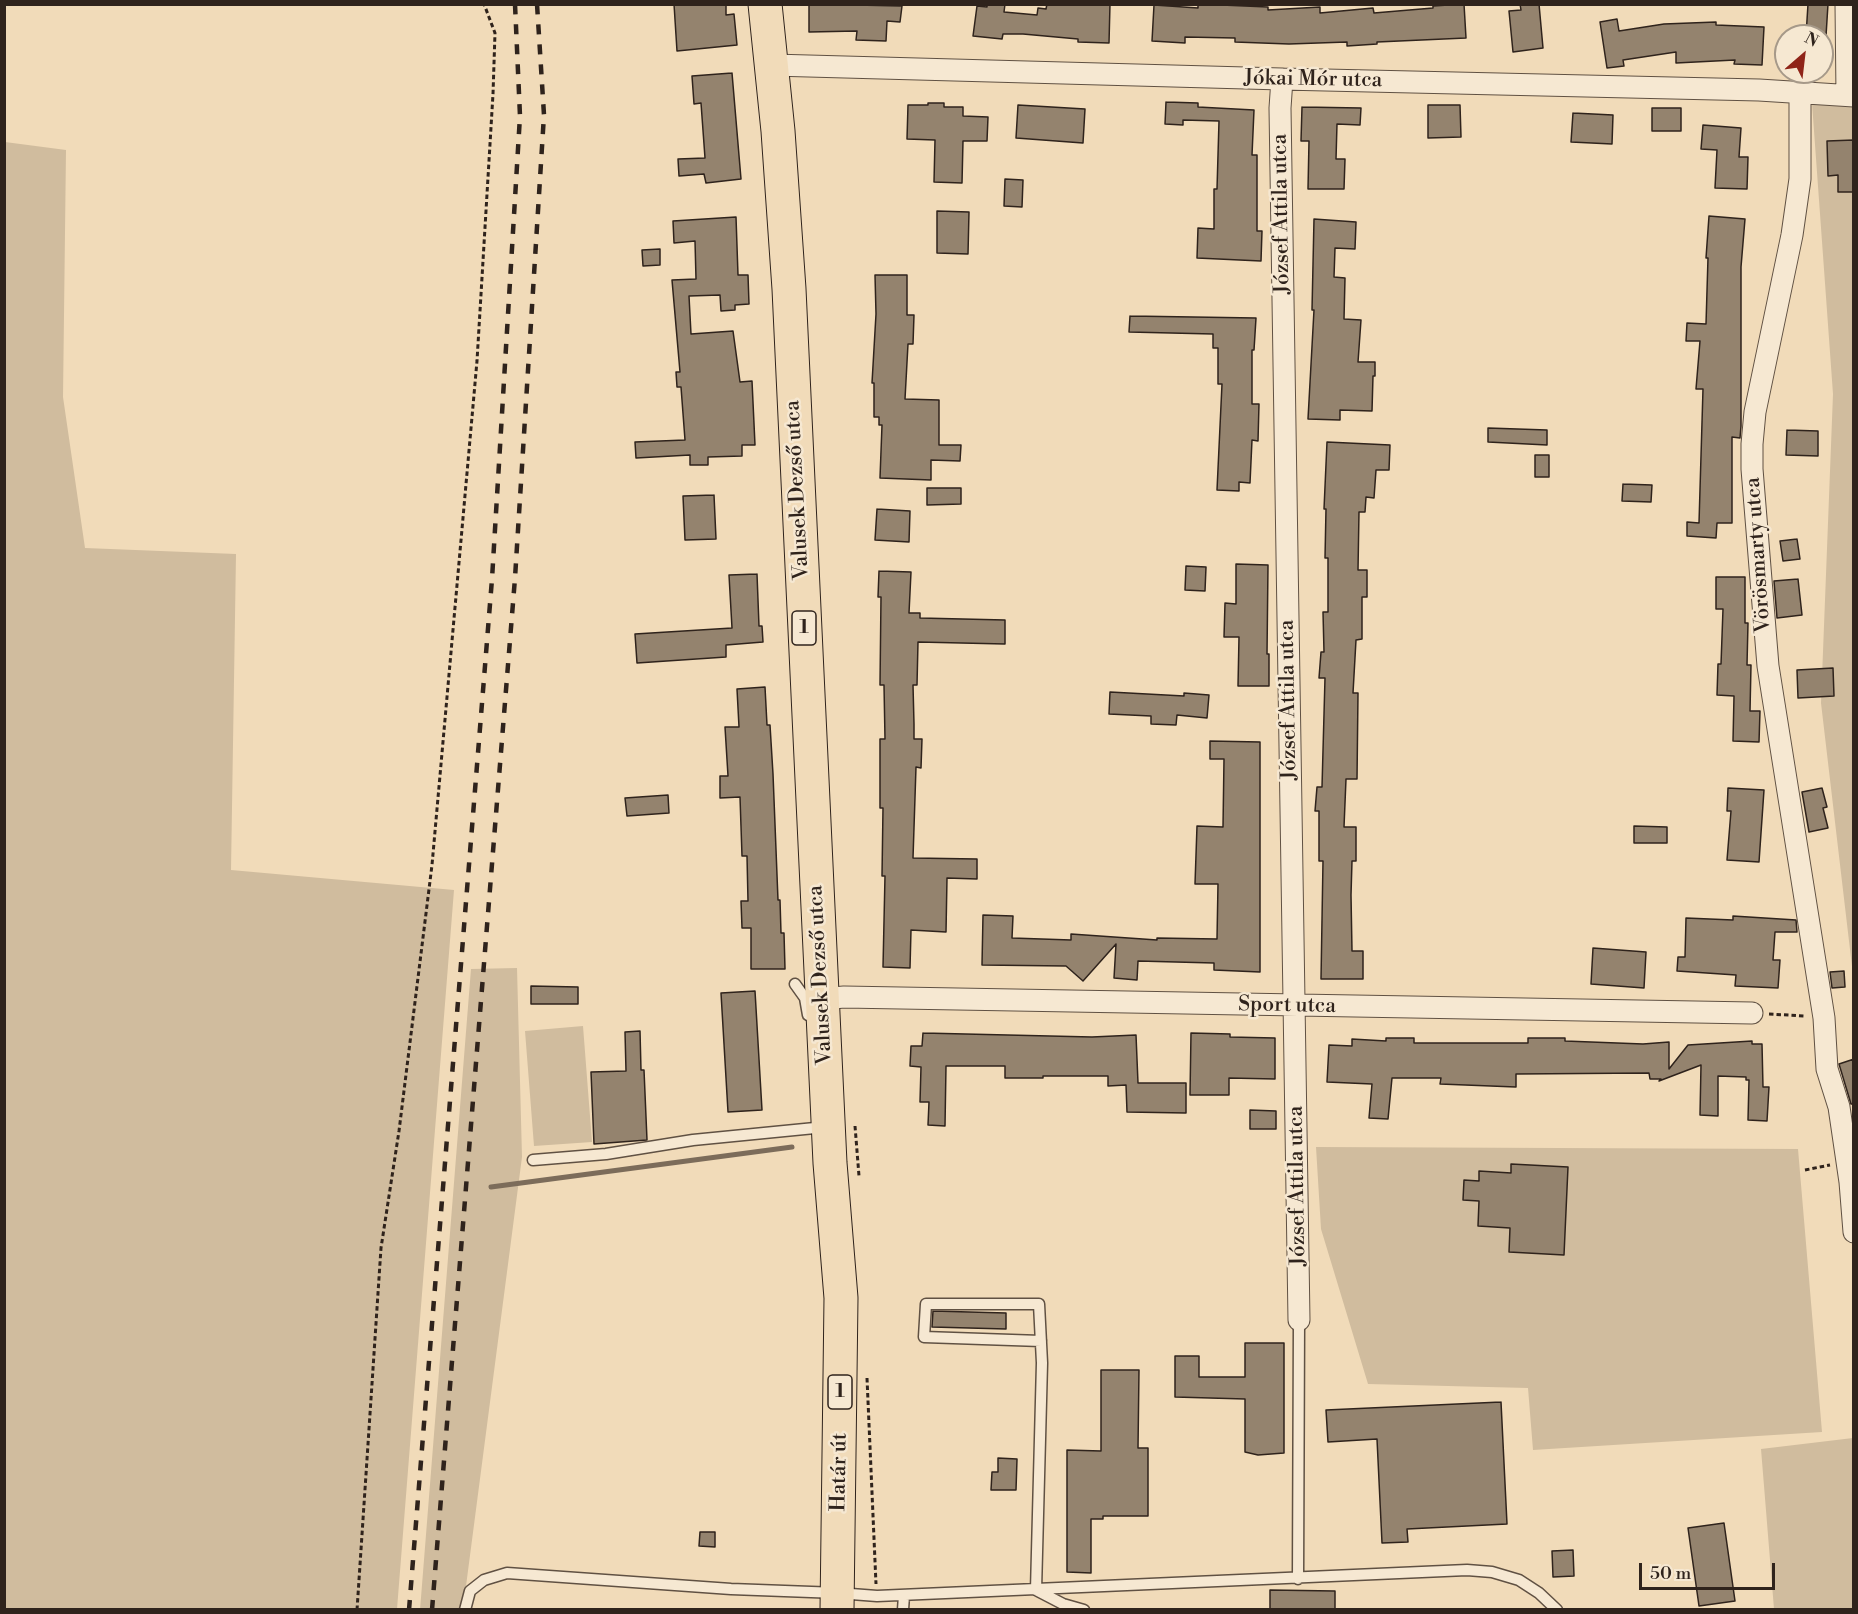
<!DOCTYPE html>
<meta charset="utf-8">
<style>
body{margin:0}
#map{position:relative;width:1858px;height:1614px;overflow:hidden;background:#f1dbb9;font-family:"Libre Bodoni",serif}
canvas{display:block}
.frame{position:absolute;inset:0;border:6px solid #2f231c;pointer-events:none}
.north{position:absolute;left:1774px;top:24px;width:60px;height:60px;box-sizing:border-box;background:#f6e8d2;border:2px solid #a69989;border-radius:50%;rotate:28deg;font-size:16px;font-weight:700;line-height:24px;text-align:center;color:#2f231c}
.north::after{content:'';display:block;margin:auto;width:21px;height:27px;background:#8f2418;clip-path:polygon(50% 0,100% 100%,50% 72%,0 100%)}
.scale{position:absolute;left:1639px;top:1563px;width:136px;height:27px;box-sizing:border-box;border:3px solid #2f231c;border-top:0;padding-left:8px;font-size:18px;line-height:21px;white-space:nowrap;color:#2f231c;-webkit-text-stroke:4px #f6e8d2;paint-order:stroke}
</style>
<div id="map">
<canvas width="1858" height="1614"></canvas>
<div class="frame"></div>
<div class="north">N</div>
<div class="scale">50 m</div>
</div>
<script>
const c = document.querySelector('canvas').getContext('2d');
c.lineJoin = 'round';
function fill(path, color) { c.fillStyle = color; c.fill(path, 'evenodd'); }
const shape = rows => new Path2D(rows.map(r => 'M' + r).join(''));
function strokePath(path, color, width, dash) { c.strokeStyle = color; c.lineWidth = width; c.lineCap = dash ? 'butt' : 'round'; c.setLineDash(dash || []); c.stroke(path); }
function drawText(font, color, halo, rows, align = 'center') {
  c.font = font + ' "Libre Bodoni",serif'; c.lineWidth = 5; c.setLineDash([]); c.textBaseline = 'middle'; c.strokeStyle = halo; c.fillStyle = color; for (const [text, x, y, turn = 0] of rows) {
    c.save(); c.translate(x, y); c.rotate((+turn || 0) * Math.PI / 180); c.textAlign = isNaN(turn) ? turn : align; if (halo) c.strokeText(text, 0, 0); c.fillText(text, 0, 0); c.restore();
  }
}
fill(shape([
 [1812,103,1854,104,1853,975,1821,703,1833,394],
 [5,142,66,150,63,397,85,548,236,554,231,870,454,890,397,1609,5,1609],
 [517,968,522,1157,463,1609,420,1610,471,969],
 [583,1026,592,1142,534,1146,525,1031],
 [1316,1147,1798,1149,1822,1432,1533,1450,1528,1388,1368,1384,1321,1229],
 [1853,1438,1853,1609,1774,1609,1761,1449]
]), '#d0bc9e');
strokePath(shape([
 [491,1187,792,1147]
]), '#7c6c5a', 5);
const building = shape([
 [674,4,726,4,726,15,734,14,737,45,677,51,674,4],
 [809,4,902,6,900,22,887,21,886,41,856,40,857,31,809,32,809,4],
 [987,4,1005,4,1004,12,1037,15,1038,8,1046,9,1047,4,1110,4,1109,43,1078,42,1078,39,1023,34,1003,34,1002,39,973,36,977,6,987,7,987,4],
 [1198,4,1268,7,1268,10,1320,7,1320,13,1373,8,1374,13,1433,8,1433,6,1464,4,1466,38,1377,42,1377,44,1347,46,1347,42,1289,44,1235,42,1235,38,1185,37,1185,43,1152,41,1154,5,1198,8,1198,4],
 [1520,4,1539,4,1543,48,1513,52,1509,11,1521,10,1520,4],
 [1808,4,1828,4,1826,36,1806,36,1808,4],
 [1617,19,1619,31,1664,24,1716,22,1716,25,1764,27,1762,65,1734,64,1735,60,1676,63,1676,52,1623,60,1624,66,1607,68,1600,22,1617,19],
 [732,73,741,179,706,183,704,174,679,176,678,159,705,158,701,103,694,104,692,76,732,73],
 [1166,102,1198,103,1198,107,1254,110,1252,155,1257,155,1257,231,1262,231,1261,261,1197,258,1198,228,1214,229,1214,189,1217,189,1219,121,1183,120,1183,125,1165,124,1166,102],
 [928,103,944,103,944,107,963,107,963,116,988,117,987,141,963,141,962,183,934,182,935,140,907,139,908,105,928,105,928,103],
 [1018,105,1085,109,1083,143,1016,138,1018,105],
 [1428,105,1460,105,1461,137,1428,138,1428,105],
 [1302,107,1361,108,1360,125,1337,124,1336,159,1345,159,1344,189,1308,189,1309,141,1301,141,1302,107],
 [1652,108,1681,108,1681,131,1652,131,1652,108],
 [1573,113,1613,115,1612,144,1571,142,1573,113],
 [1703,125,1741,128,1739,157,1748,157,1747,189,1715,188,1717,150,1701,149,1703,125],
 [1854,140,1854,192,1838,192,1838,175,1828,176,1827,141,1854,140],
 [1005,179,1023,180,1022,207,1004,206,1005,179],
 [937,211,969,212,968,254,937,253,937,211],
 [1709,216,1745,219,1741,267,1741,426,1740,438,1732,437,1732,523,1717,523,1716,538,1687,536,1687,522,1699,523,1703,389,1696,389,1700,341,1686,341,1687,323,1706,324,1708,258,1706,258,1709,216],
 [736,217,738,275,748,275,749,304,735,305,735,310,721,311,720,295,689,296,691,334,733,331,740,382,752,381,755,445,742,445,742,456,708,457,708,465,690,465,690,455,636,458,635,442,685,440,681,387,677,387,676,372,680,372,672,280,696,279,695,241,674,243,673,221,736,217],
 [1314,219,1356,222,1355,249,1335,248,1334,277,1345,278,1344,319,1361,320,1358,362,1375,362,1375,376,1373,376,1372,411,1340,410,1340,420,1308,419,1314,310,1312,310,1314,219],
 [660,249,660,265,643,266,642,250,660,249],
 [875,275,907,275,907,315,914,315,913,344,908,344,905,399,939,400,939,445,961,445,960,461,931,460,931,480,880,478,882,425,879,425,879,417,874,417,874,383,872,383,876,314,875,275],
 [1130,316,1256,318,1254,350,1252,350,1252,404,1259,404,1258,441,1252,440,1250,483,1239,482,1239,491,1217,490,1222,384,1218,384,1218,348,1213,348,1213,334,1129,332,1130,316],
 [1488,428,1547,430,1547,445,1488,442,1488,428],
 [1787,430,1818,431,1818,456,1786,455,1787,430],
 [1327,442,1390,445,1389,470,1376,470,1374,498,1366,497,1365,512,1359,512,1358,570,1367,570,1367,597,1362,597,1362,639,1356,640,1353,693,1358,693,1357,779,1346,779,1344,827,1356,827,1356,861,1352,861,1351,895,1352,951,1363,951,1363,979,1321,979,1323,861,1319,861,1319,811,1315,811,1317,787,1322,787,1325,678,1319,678,1321,652,1324,652,1323,612,1328,612,1328,558,1325,558,1326,509,1324,509,1327,442],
 [1535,455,1549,455,1549,477,1535,477,1535,455],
 [1623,484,1652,485,1651,502,1622,501,1623,484],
 [927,488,961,488,961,504,927,505,927,488],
 [714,495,716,539,685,540,683,496,714,495],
 [877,509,910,511,909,542,875,540,877,509],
 [1797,539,1800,559,1783,561,1780,541,1797,539],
 [1236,564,1268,565,1267,654,1269,654,1269,686,1238,686,1239,637,1224,637,1225,603,1236,604,1236,564],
 [1186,566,1206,567,1205,591,1185,590,1186,566],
 [879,571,911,572,909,613,920,613,920,618,1005,620,1005,644,918,642,917,685,913,685,914,724,914,739,922,739,921,768,916,767,913,858,977,859,977,879,947,878,946,932,911,930,910,968,883,967,885,876,882,876,883,808,880,808,880,739,885,739,884,685,880,685,881,597,878,597,879,571],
 [757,574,759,626,762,626,763,642,726,645,726,657,637,663,635,634,732,628,729,575,757,574],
 [1716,577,1745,577,1745,623,1748,623,1747,665,1751,665,1750,711,1760,711,1759,742,1733,741,1734,696,1717,695,1718,664,1721,664,1723,609,1716,609,1716,577],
 [1798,579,1802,615,1777,618,1774,581,1798,579],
 [1833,668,1834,696,1798,698,1797,670,1833,668],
 [765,687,767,725,770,725,773,774,778,900,780,900,781,933,784,933,785,969,751,969,751,928,742,928,741,901,748,901,747,856,742,856,740,797,720,798,720,776,728,776,725,727,739,727,737,689,765,687],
 [1110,692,1184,696,1184,693,1209,695,1207,718,1177,715,1176,725,1151,724,1151,716,1109,714,1110,692],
 [1210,741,1260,742,1260,972,1214,970,1214,963,1138,961,1137,980,1114,978,1116,944,1083,981,1066,966,982,965,983,915,1013,916,1012,938,1071,940,1071,934,1157,940,1157,938,1217,939,1218,884,1195,884,1197,826,1223,827,1224,759,1210,759,1210,741],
 [1728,788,1764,790,1759,862,1727,860,1731,811,1727,811,1728,788],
 [1822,788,1827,807,1823,808,1828,828,1809,832,1802,792,1822,788],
 [668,795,669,813,627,816,625,798,668,795],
 [1634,826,1667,827,1667,843,1634,843,1634,826],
 [1733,916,1796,920,1797,932,1775,932,1773,960,1780,960,1778,988,1735,986,1736,975,1677,971,1678,957,1685,957,1686,918,1733,920,1733,916],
 [1593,948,1646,952,1644,988,1591,984,1593,948],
 [1844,971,1845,987,1832,988,1830,972,1844,971],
 [531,986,578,987,578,1004,531,1004,531,986],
 [755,991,762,1110,728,1112,721,993,755,991],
 [640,1031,641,1070,644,1070,647,1140,594,1144,591,1072,626,1071,625,1032,640,1031],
 [923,1033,1092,1037,1136,1035,1138,1083,1186,1083,1186,1113,1127,1112,1126,1085,1108,1086,1108,1076,1043,1076,1043,1078,1005,1078,1005,1066,946,1066,945,1126,928,1125,929,1102,920,1102,921,1067,910,1066,911,1046,922,1046,923,1033],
 [1191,1033,1230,1034,1230,1037,1275,1038,1275,1079,1229,1078,1229,1095,1190,1095,1191,1033],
 [1386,1038,1414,1038,1414,1043,1528,1043,1528,1038,1565,1038,1565,1041,1643,1044,1669,1042,1669,1069,1688,1045,1752,1041,1752,1044,1762,1044,1763,1087,1769,1087,1767,1121,1748,1120,1749,1080,1746,1080,1746,1077,1718,1076,1718,1116,1700,1115,1701,1065,1659,1081,1661,1079,1650,1079,1649,1073,1516,1074,1516,1087,1440,1084,1441,1078,1392,1078,1388,1119,1369,1118,1372,1084,1327,1082,1329,1045,1352,1046,1352,1039,1386,1041,1386,1038],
 [1854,1059,1854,1104,1851,1104,1839,1064,1854,1059],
 [1250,1110,1276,1111,1276,1129,1250,1129,1250,1110],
 [1511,1164,1568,1167,1564,1255,1509,1252,1510,1228,1478,1226,1479,1201,1463,1200,1464,1180,1479,1181,1479,1171,1511,1173,1511,1164],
 [933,1311,1006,1313,1006,1329,932,1327,933,1311],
 [1245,1343,1284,1343,1284,1453,1258,1455,1245,1452,1245,1399,1175,1397,1175,1356,1199,1356,1199,1377,1245,1377,1245,1343],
 [1101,1370,1139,1370,1138,1448,1148,1448,1148,1516,1103,1516,1103,1519,1091,1519,1091,1573,1067,1572,1067,1450,1101,1451,1101,1370],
 [1501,1402,1507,1524,1407,1529,1408,1542,1382,1543,1377,1439,1328,1442,1326,1410,1501,1402],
 [998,1458,1017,1459,1016,1490,991,1490,992,1472,998,1472,998,1458],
 [1724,1523,1735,1601,1699,1606,1688,1528,1724,1523],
 [700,1532,715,1532,715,1547,699,1546,700,1532],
 [1573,1550,1574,1576,1553,1577,1552,1551,1573,1550],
 [1270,1590,1335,1591,1335,1610,1270,1610,1270,1590]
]);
fill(building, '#94836e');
strokePath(building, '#2f231c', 1.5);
const lane = shape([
 [795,984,805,998,808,1015],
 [533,1160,606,1154,693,1140,825,1127],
 [1298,1579,1299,1320],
 [1036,1590,1042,1363,1039,1304,926,1304,924,1337,1041,1341],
 [1036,1590,1063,1604,1084,1610],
 [465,1610,470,1591,484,1580,507,1573,731,1589,838,1593,877,1596,1467,1570,1492,1572,1519,1580,1539,1593,1557,1610],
 [903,1610,904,1595]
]);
const street = shape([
 [1846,4,1847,95],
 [772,65,1282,79,1759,90,1854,96],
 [1282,79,1280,108,1299,1320],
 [1800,93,1800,179,1792,235,1755,412,1752,444,1752,469,1768,666,1824,1018,1827,1069,1839,1107,1850,1182,1854,1232],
 [822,999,844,997,1752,1013]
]);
const primary = shape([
 [765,4,778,131,789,289,830,1163,841,1298,837,1610]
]);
strokePath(lane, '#605143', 13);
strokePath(street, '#605143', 23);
strokePath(primary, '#2f231c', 35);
strokePath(shape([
 [1769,1014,1804,1016],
 [855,1126,859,1176],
 [1805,1170,1830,1165],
 [867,1378,876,1584],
 [357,1610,381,1248,399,1131,432,865,477,361,493,94,495,33,484,4]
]), '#2f231c', 3, [4.5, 3]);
strokePath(lane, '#f6e8d2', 10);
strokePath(street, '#f6e8d2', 21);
strokePath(primary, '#f1dbb9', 33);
strokePath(shape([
 [409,1610,492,579,520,116,515,4],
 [432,1610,515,578,544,115,537,4]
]), '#2f231c', 4.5, [10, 10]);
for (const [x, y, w] of [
 [804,628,24],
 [840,1392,24]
]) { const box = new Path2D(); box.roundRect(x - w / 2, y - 17, w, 34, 4.5); c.fillStyle = '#f6e8d2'; c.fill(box); strokePath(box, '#2f231c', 1.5); }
drawText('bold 20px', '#2f231c', null, [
 ["1",804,628],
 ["1",840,1392]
]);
drawText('21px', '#2f231c', '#f6e8d2', [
 ["Jókai Mór utca",1313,80,1],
 ["József Attila utca",1282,214,-91],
 ["Valusek Dezső utca",798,490,-93],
 ["Vörösmarty utca",1759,555,-94],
 ["József Attila utca",1289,700,-91],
 ["Valusek Dezső utca",821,975,-93],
 ["Sport utca",1287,1006,1],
 ["József Attila utca",1298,1186,-91],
 ["Határ út",840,1472,-89]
]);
</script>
